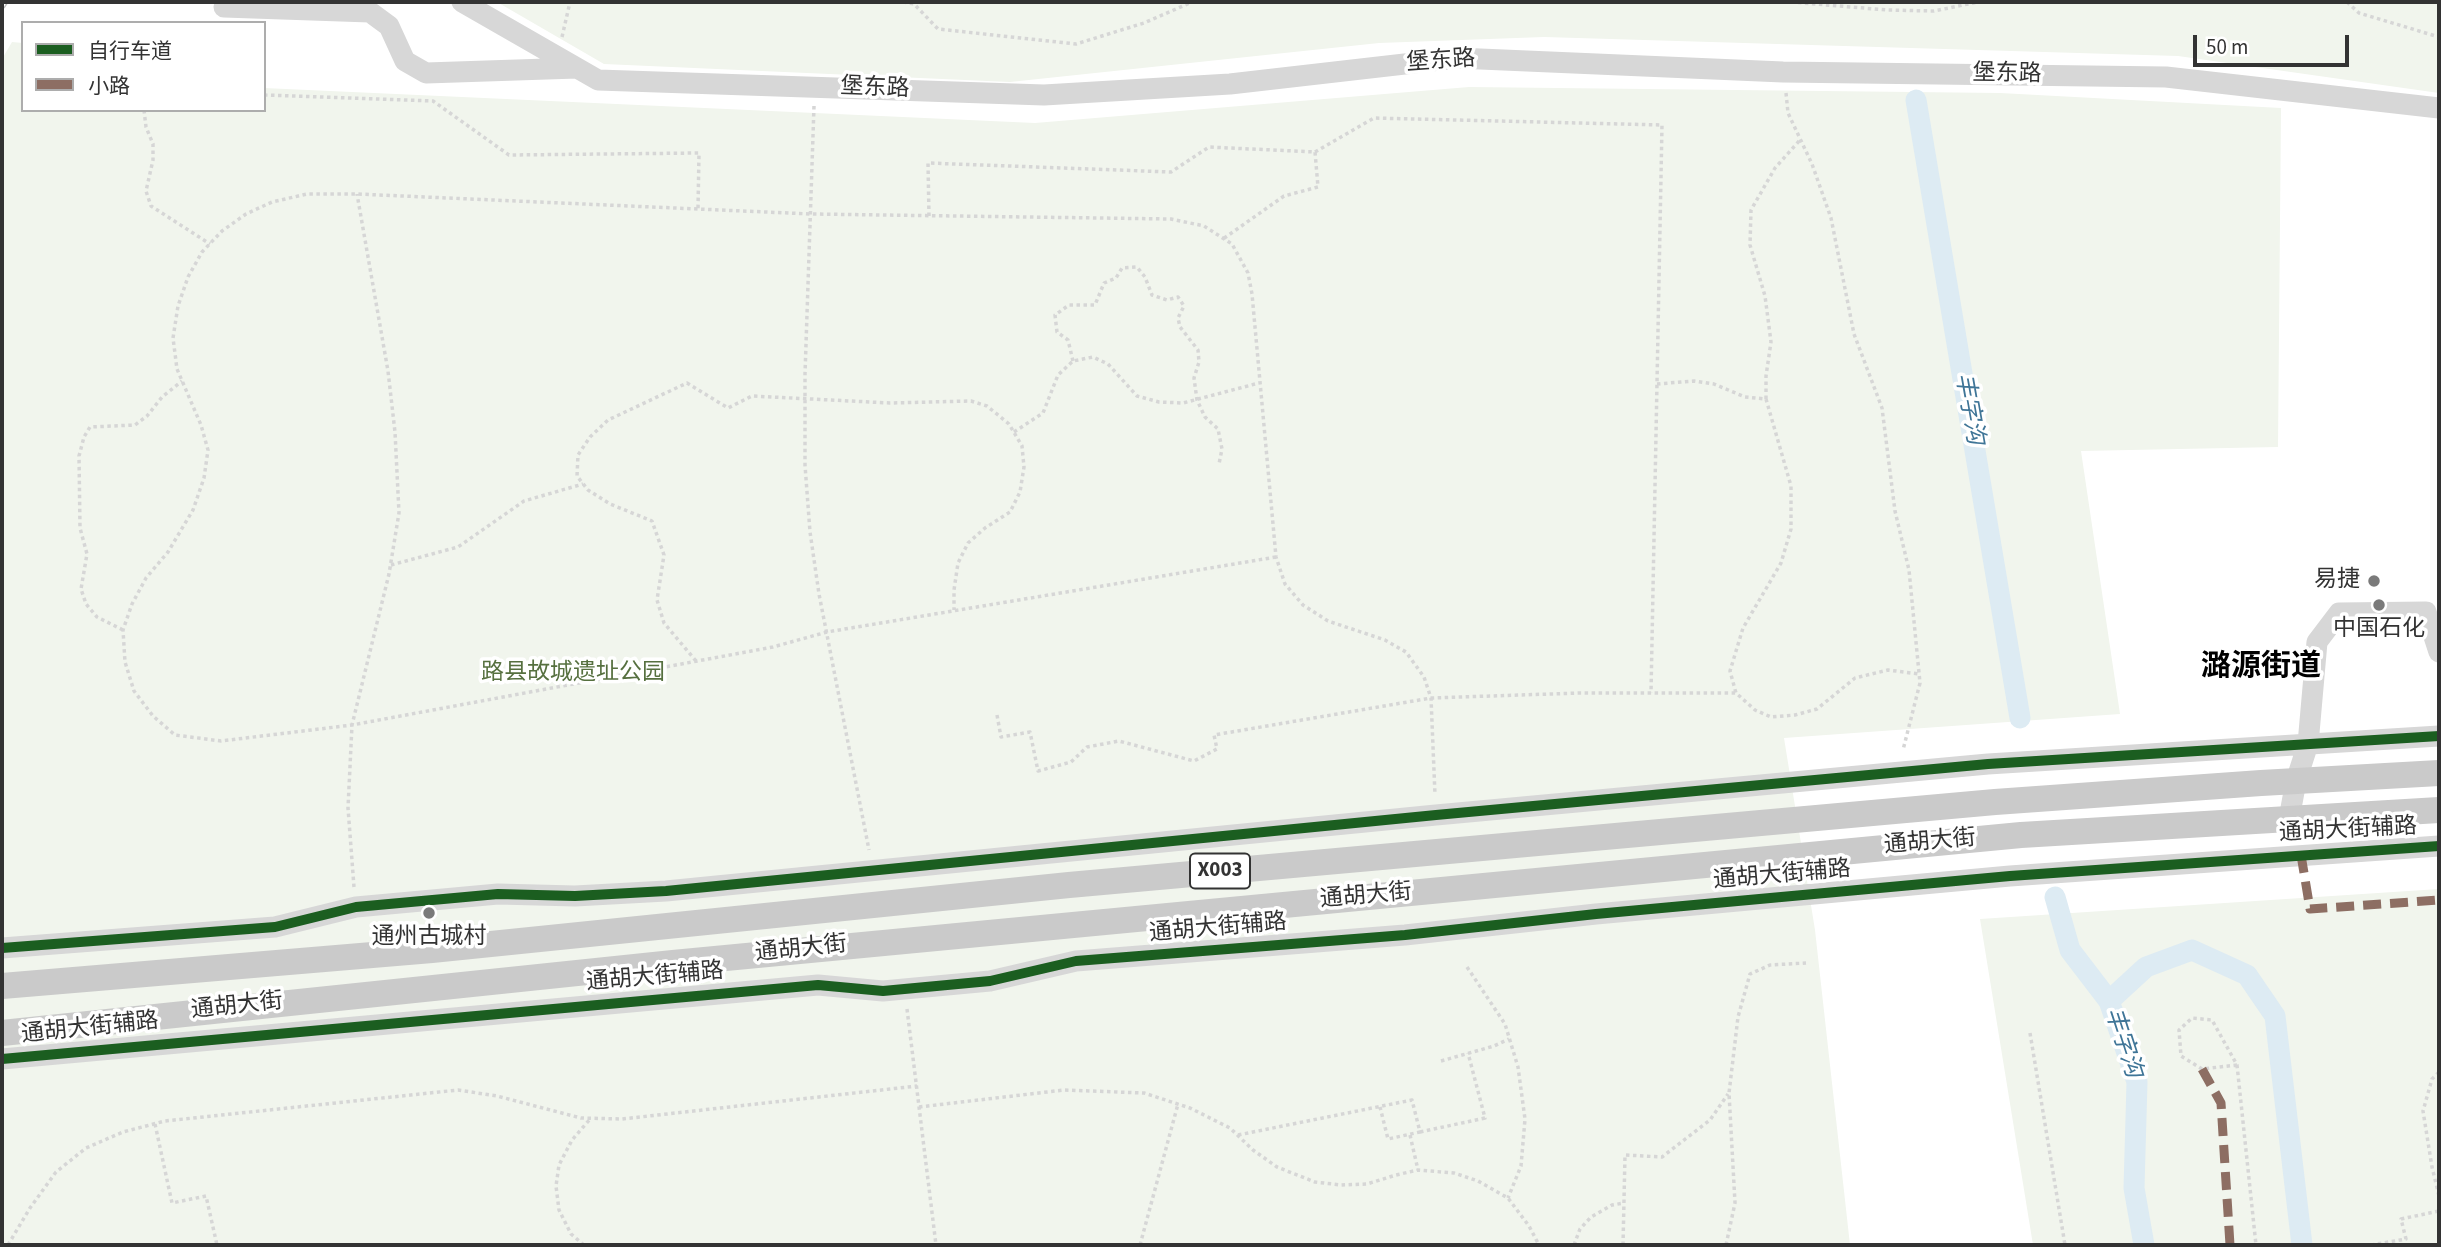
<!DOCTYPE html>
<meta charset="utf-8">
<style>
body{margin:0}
#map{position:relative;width:2441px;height:1247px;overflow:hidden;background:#fff;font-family:"Source Sans 3","Noto Sans SC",sans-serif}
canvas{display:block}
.frame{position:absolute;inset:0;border:4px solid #333;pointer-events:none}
.legend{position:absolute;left:21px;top:21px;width:245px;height:91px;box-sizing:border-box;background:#fff;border:2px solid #adadad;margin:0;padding:9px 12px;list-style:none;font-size:21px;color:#333}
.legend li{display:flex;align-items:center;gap:14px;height:35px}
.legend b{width:35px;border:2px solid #adadad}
.scale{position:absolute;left:2193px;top:35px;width:156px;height:32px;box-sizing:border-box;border:4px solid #333;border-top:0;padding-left:9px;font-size:21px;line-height:24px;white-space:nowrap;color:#333;-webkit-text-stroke:5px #fff;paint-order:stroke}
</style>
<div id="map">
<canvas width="2441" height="1247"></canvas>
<div class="frame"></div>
<ul class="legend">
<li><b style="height:9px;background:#1b5e20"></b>自行车道</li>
<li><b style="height:9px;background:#8d6e63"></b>小路</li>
</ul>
<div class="scale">50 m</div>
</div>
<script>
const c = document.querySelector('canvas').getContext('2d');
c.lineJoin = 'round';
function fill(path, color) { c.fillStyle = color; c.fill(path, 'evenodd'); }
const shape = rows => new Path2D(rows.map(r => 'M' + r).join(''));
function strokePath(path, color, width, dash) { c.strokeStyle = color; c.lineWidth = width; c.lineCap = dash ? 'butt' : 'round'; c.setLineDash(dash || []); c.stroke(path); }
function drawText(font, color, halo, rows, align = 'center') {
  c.font = font + ' "Source Sans 3","Noto Sans SC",sans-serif'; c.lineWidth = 7; c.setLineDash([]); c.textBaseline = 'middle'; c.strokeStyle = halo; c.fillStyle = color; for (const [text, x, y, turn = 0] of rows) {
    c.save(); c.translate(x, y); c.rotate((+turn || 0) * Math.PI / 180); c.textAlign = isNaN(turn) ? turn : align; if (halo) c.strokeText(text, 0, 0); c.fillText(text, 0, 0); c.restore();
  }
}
fill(shape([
 [497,2,2439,2,2439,93,2178,56,1544,37,1379,43,1010,82,604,64],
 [12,42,23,43,23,110,264,110,264,88,1035,123,1469,87,2000,93,2281,108,2278,447,2081,451,2120,714,1784,738,1815,930,1850,1245,2,1245,2,59],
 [2439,889,2439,1245,2033,1245,1980,919]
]), '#f1f5ed');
strokePath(shape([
 [1916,100,2020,718],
 [2055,897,2070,950,2109,1001,2137,1082,2134,1188,2144,1245],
 [2109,1001,2146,967,2192,950,2247,975,2275,1016,2302,1245]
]), '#ddebf3', 21);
strokePath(shape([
 [903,2,914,4,938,29,1076,44,1144,23,1192,2],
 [1791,2,1887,10,1934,11,1978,2],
 [2347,2,2359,13,2439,37],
 [562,37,570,2],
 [1786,93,1788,113,1812,164,1831,218,1854,334,1882,408,1895,511,1909,570,1920,683,1903,750],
 [264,95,433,101,509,155,699,153,698,209],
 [814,106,805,374,805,465,810,532,819,594,869,850],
 [144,110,146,127,153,144,153,160,146,191,151,206,210,244],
 [1315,152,1374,118,1662,125,1651,693],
 [929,216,928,163,1171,172,1209,147,1315,152,1318,187,1284,196,1223,239],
 [1073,361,1068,340,1057,332,1055,315,1069,305,1095,305,1104,283,1116,278,1122,268,1137,267,1145,277,1152,295,1167,300,1178,297,1184,306,1178,318,1180,327,1198,350,1199,362,1194,378,1197,400,1205,417,1218,429,1222,449,1219,464],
 [1657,384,1694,381,1714,384,1745,397,1766,399,1791,486,1791,529,1781,563,1743,628,1730,671,1736,693,1755,710,1771,717,1795,715,1817,709,1855,678,1888,670,1919,674],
 [1766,399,1766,376,1771,342,1765,296,1750,245,1751,210,1775,168,1800,140],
 [1014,432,1043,413,1058,375,1073,361,1093,357,1108,364,1137,396,1159,402,1183,403,1259,383],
 [1276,557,827,632,773,647,352,725,221,741,175,735,153,716,134,691,125,662,123,630,132,604,146,578,168,552,193,510,204,478,208,450,201,425,177,369,173,338,178,306,188,277,202,252,222,231,246,214,272,202,307,194,357,194,811,214,1171,219,1204,226,1232,244,1248,273,1252,294,1276,557,1285,584,1303,605,1328,621,1385,640,1406,652,1424,677,1431,698,1435,795],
 [391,565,458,547,524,501,583,484],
 [123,630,97,617,86,604,81,589,87,554,80,528,79,456,84,437,90,427,135,425,147,416,162,397,182,381],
 [696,661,664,623,657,600,664,555,652,521,610,504,588,490,577,476,578,455,590,437,608,420,687,383,728,408,752,396,890,403,971,401,987,406,1009,424,1022,446,1024,467,1020,492,1010,512,985,528,968,543,958,563,954,590,954,610],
 [997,715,1001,737,1030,732,1038,771,1071,762,1087,747,1119,741,1194,761,1217,749,1214,735,1431,698,1580,693,1736,693],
 [354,887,348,808,352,725,389,574,399,513,395,432,388,371,357,194],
 [1467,967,1505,1024,1518,1067,1525,1119,1521,1166,1508,1198],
 [907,1009,936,1245],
 [2030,1033,2065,1245],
 [1441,1061,1494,1046,1509,1039],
 [2237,1065,2202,1069,2181,1056,2179,1030,2192,1018,2212,1020,2237,1065,2256,1245],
 [2439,1072,2432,1079,2423,1111,2432,1167,2439,1196],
 [919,1107,1064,1090,1144,1093,1190,1108,1230,1128,1253,1150,1277,1167,1315,1182,1341,1185,1367,1184,1396,1175,1418,1170,1454,1173,1478,1181,1508,1198,1529,1226,1539,1245],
 [155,1124,172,1203,206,1196,217,1245],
 [1420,1132,1485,1118,1468,1053],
 [1238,1135,1412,1100,1420,1132,1388,1139,1380,1107],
 [1410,1135,1418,1170],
 [8,1245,30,1208,56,1172,86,1148,123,1132,165,1121,458,1090,497,1096,581,1118,622,1119,917,1086],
 [584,1245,571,1234,559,1210,556,1186,559,1165,572,1140,591,1118],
 [1140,1245,1178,1104],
 [1574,1245,1580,1229,1591,1217,1612,1205,1624,1203],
 [1623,1245,1625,1155,1662,1157,1710,1120,1728,1094],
 [1726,1245,1735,1203,1729,1093,1738,1017,1750,974,1770,965,1806,963],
 [2371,1245,2406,1239,2401,1219,2439,1211]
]), '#d6d6d6', 3.5, [3.5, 3.5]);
strokePath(shape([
 [462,2,598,80,1044,95,1230,84,1457,58,1783,72,2166,77,2439,108],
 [224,7,370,12,389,26,405,61,426,73,577,68],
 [2289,819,2296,781,2308,744,2317,642,2339,613,2426,612,2439,652],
 [2,948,275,927,356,907,498,894,575,896,666,891,1436,815,1988,764,2439,736],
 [2,1059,818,985,883,991,990,981,1076,961,1405,935,1596,914,2010,876,2439,846]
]), '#d7d7d7', 21);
strokePath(shape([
 [2,986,432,950,1069,885,1995,802,2261,783,2439,773],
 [2,1033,673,963,2021,835,2439,810]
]), '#cacaca', 26);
const rail = shape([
 [2,5,4,2]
]);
strokePath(rail, '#bebebe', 8);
strokePath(rail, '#fff', 5, [16]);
strokePath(shape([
 [2301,855,2310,909,2439,900],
 [2202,1069,2221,1103,2230,1245]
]), '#8d6e63', 9, [18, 9]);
strokePath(shape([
 [2,948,275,927,356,907,498,894,575,896,666,891,1436,815,1988,764,2439,736],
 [2,1059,818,985,883,991,990,981,1076,961,1405,935,1596,914,2010,876,2439,846]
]), '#1b5e20', 10);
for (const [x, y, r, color] of [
 [2374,581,7,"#7a7a7a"],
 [2379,605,7,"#7a7a7a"],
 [429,913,7,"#7a7a7a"]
]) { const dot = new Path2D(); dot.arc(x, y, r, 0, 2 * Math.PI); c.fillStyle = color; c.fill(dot); strokePath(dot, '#fff', 2.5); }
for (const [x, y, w] of [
 [1220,871,60]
]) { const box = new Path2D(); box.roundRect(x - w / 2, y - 17.5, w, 35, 5); c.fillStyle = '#fff'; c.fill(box); strokePath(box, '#333', 2); }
drawText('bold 21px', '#333', null, [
 ["X003",1220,871]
]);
drawText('23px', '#333', '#fff', [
 ["堡东路",1441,62,-4],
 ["堡东路",2007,75,1],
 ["堡东路",875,89,2],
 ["通胡大街辅路",2348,831,-3],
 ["通胡大街",1930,843,-5],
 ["通胡大街辅路",1782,876,-5],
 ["通胡大街",1366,897,-5],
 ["通胡大街辅路",1218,929,-5],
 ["通胡大街",801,950,-6],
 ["通胡大街辅路",655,978,-5],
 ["通胡大街",237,1007,-6],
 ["通胡大街辅路",90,1029,-6]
]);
drawText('23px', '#333', '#fff', [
 ["易捷",2360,581,"right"],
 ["中国石化",2379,630],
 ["通州古城村",429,938]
]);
drawText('23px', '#56703f', '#fff', [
 ["路县故城遗址公园",573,674]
]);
drawText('italic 24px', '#3f7597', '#fff', [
 ["丰字沟",1968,409,80],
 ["丰字沟",2122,1043,72]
]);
drawText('bold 30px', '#000', '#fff', [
 ["潞源街道",2261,668]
]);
</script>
